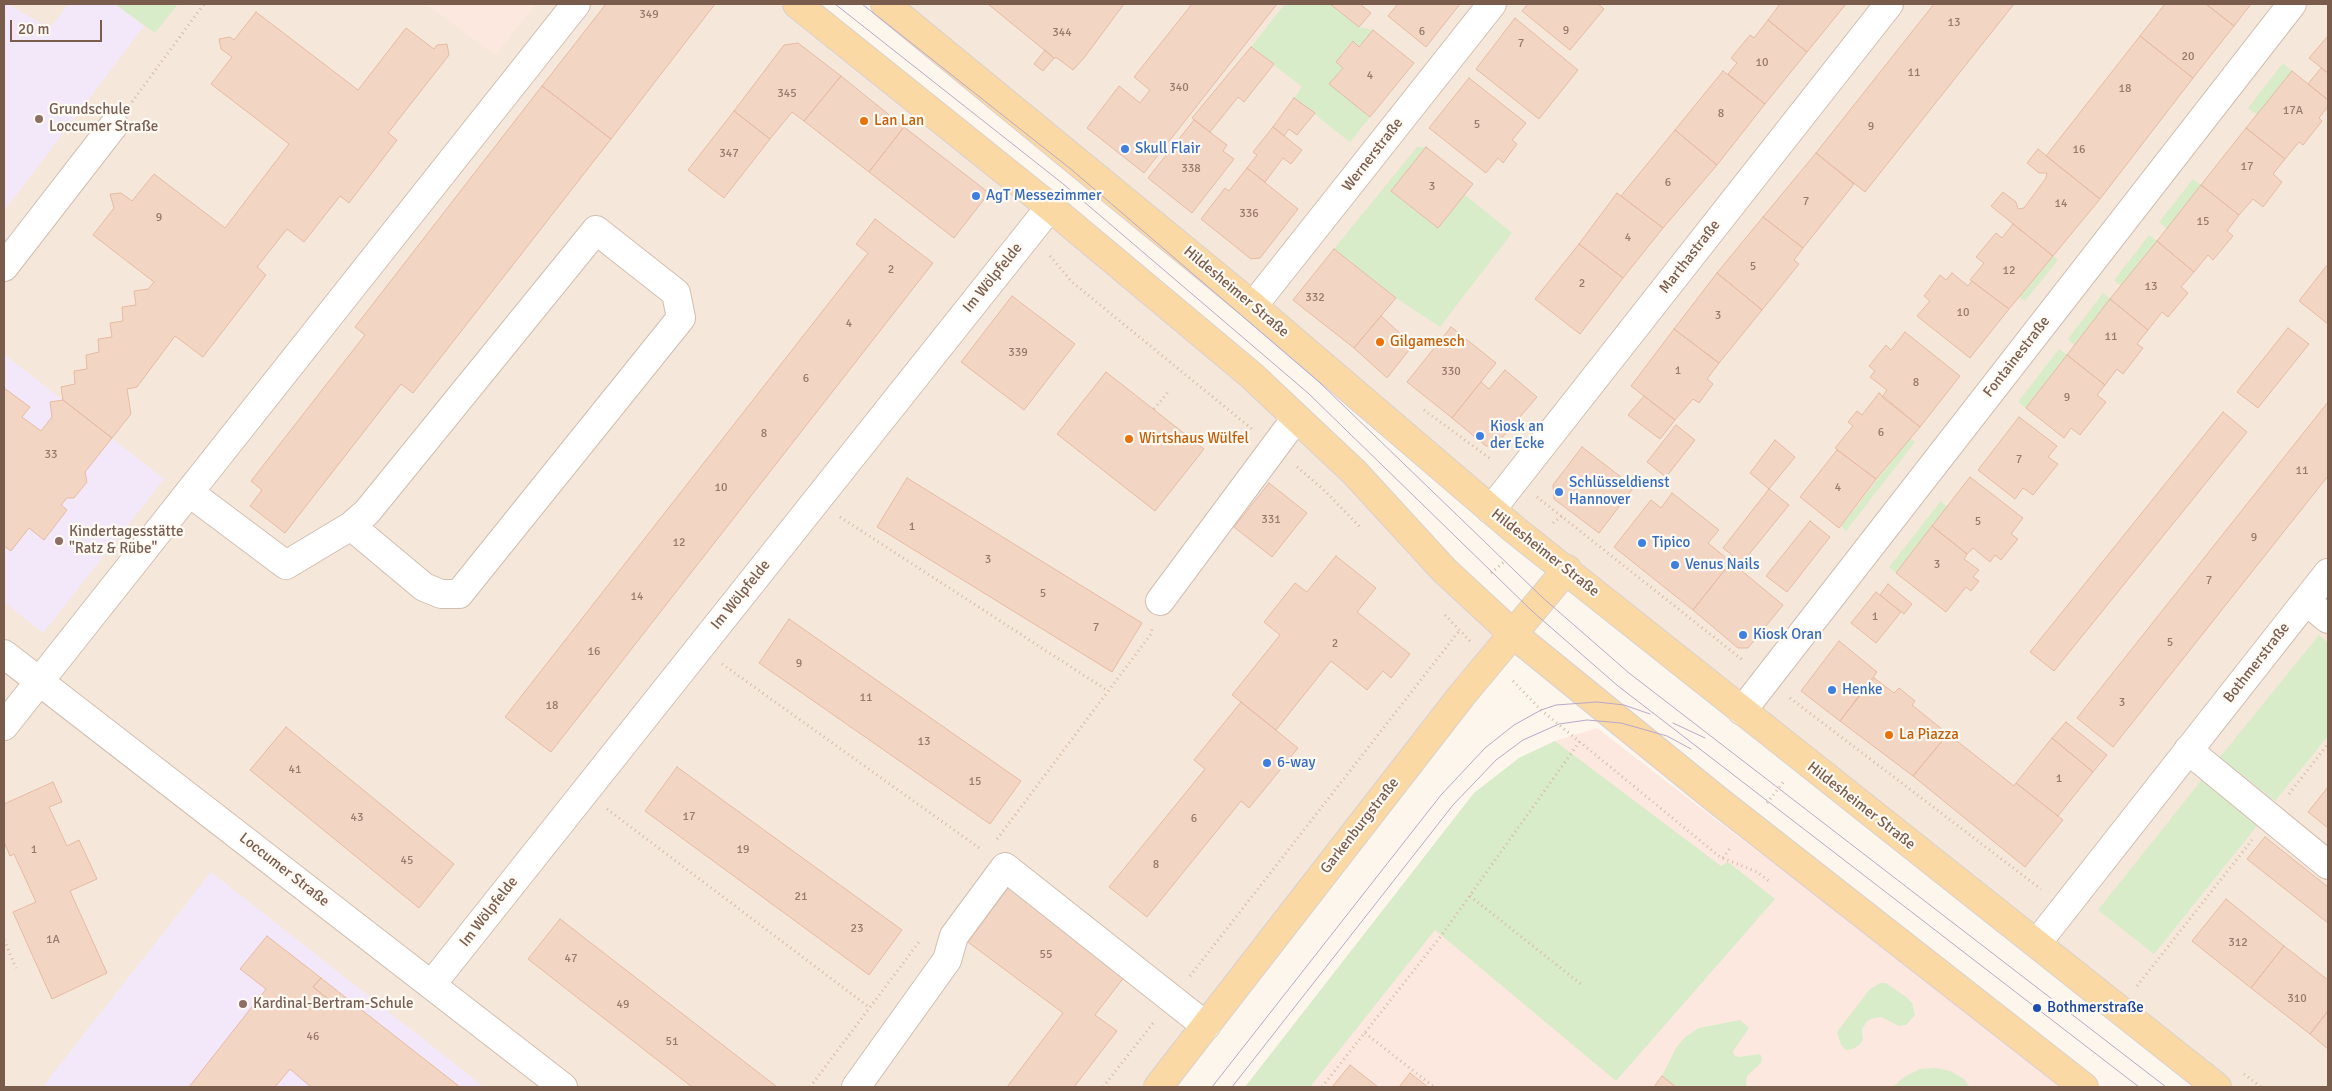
<!DOCTYPE html>
<meta charset="utf-8">
<style>
body{margin:0}
#map{position:relative;width:2332px;height:1091px;overflow:hidden;background:#fdf6ec;font-family:Signika,sans-serif}
canvas{display:block}
.frame{position:absolute;inset:0;border:5px solid #7a5c4d;pointer-events:none}
.scale{position:absolute;left:10px;top:20px;width:92px;height:22px;box-sizing:border-box;border:2px solid #7a5c4d;border-top:0;padding-left:6px;font-size:15px;line-height:18px;white-space:nowrap;color:#7a5c4d;-webkit-text-stroke:4px #fffaf3;paint-order:stroke}
</style>
<div id="map">
<canvas width="2332" height="1091"></canvas>
<div class="frame"></div>
<div class="scale">20 m</div>
</div>
<script>
const c = document.querySelector('canvas').getContext('2d');
c.lineJoin = 'round';
function fill(path, color) { c.fillStyle = color; c.fill(path, 'evenodd'); }
const shape = rows => new Path2D(rows.map(r => 'M' + r).join(''));
function strokePath(path, color, width, dash) { c.strokeStyle = color; c.lineWidth = width; c.lineCap = dash ? 'butt' : 'round'; c.setLineDash(dash || []); c.stroke(path); }
function drawText(font, color, halo, rows, align = 'center') {
  c.font = font + ' Signika,sans-serif'; c.lineWidth = 4.5; c.setLineDash([]); c.textBaseline = 'middle'; c.strokeStyle = halo; c.fillStyle = color; for (const [text, x, y, turn = 0] of rows) {
    c.save(); c.translate(x, y); c.rotate((+turn || 0) * Math.PI / 180); c.textAlign = isNaN(turn) ? turn : align; if (halo) c.strokeText(text, 0, 0); c.fillText(text, 0, 0); c.restore();
  }
}
fill(shape([
 [4,4,797,4,1050,207,1513,634,1158,1087,4,1087],
 [885,4,2328,4,2328,1087,2217,1087]
]), '#f5e8da');
fill(shape([
 [427,4,536,4,495,55],
 [1597,728,1757,851,1960,992,2084,1087,1245,1087,1474,793,1519,758,1555,741]
]), '#fde8e0');
fill(shape([
 [4,4,8,4,49,28,69,4,115,4,144,26,4,211],
 [4,354,164,479,43,633,4,602],
 [211,872,276,923,484,1087,47,1087,44,1085]
]), '#f3e8fa');
fill(shape([
 [115,4,178,4,155,33],
 [1285,4,1330,4,1359,27,1373,30,1359,47,1352,41,1336,61,1343,68,1329,84,1370,117,1350,142,1294,98,1302,87,1251,47],
 [2283,63,2292,71,2257,115,2248,108],
 [1417,147,1426,147,1391,191,1464,194,1512,233,1440,327,1396,298,1334,249],
 [2193,179,2201,185,2167,229,2159,222],
 [2149,235,2157,241,2121,286,2114,280],
 [2053,256,2058,260,2025,301,2019,297],
 [2103,293,2110,299,2074,345,2068,339],
 [2059,349,2067,355,2026,408,2018,402],
 [1910,438,1915,442,1846,531,1841,526],
 [1941,501,1947,507,1896,573,1889,567],
 [2319,635,2328,643,2328,736,2275,801,2220,757],
 [1555,741,1721,866,1728,862,1775,899,1616,1081,1435,930,1310,1087,1245,1087,1474,793,1519,758],
 [2204,777,2260,822,2154,954,2098,910],
 [1880,983,1886,983,1906,997,1912,1003,1915,1015,1906,1025,1899,1026,1881,1017,1874,1018,1867,1021,1862,1029,1863,1040,1859,1045,1853,1049,1846,1050,1841,1045,1837,1032,1869,990],
 [1740,1020,1749,1028,1733,1051,1734,1055,1738,1057,1760,1054,1762,1058,1761,1063,1747,1076,1746,1087,1676,1087,1662,1076,1676,1048,1685,1037,1699,1028],
 [1936,1068,1950,1071,1964,1079,1970,1087,1893,1087,1904,1077,1920,1069]
]), '#d8ecc9');
const building = shape([
 [606,4,715,4,611,139,542,86,606,4],
 [988,4,1124,4,1084,58,1073,70,1057,58,1054,58,988,4],
 [1192,4,1277,4,1144,173,1087,128,1119,86,1140,103,1150,90,1134,77,1192,4],
 [1330,4,1360,4,1371,13,1359,27,1330,4],
 [1398,4,1460,4,1426,47,1388,16,1398,4],
 [1528,4,1598,4,1604,9,1570,50,1522,11,1528,4],
 [1780,4,1846,4,1807,52,1768,20,1780,4],
 [1934,4,2014,4,1865,192,1816,153,1934,4],
 [2165,4,2206,4,2234,26,2193,78,2140,36,2165,4],
 [2206,4,2251,4,2234,26,2206,4],
 [256,12,358,90,406,28,434,49,437,45,447,44,449,55,388,133,397,140,349,203,340,196,304,242,287,229,257,267,266,275,203,357,175,336,137,387,127,389,131,414,112,438,63,400,61,387,75,384,74,371,87,369,86,355,99,352,98,339,112,337,110,323,123,321,122,307,136,305,134,291,148,289,154,282,93,235,114,208,110,194,121,193,132,201,154,174,225,228,289,144,211,84,232,57,221,49,219,39,230,37,234,40,256,12],
 [1515,18,1578,70,1539,119,1476,69,1515,18],
 [1768,20,1807,52,1765,104,1728,74,1737,63,1731,58,1750,35,1754,38,1768,20],
 [1373,30,1414,63,1370,117,1329,84,1343,68,1336,62,1353,41,1359,47,1373,30],
 [2140,36,2193,78,2100,199,2046,156,2140,36],
 [2328,36,2328,73,2309,58,2328,36],
 [798,43,841,76,804,121,792,112,770,139,734,111,784,45,798,43],
 [1251,47,1274,64,1244,102,1238,97,1210,132,1192,118,1251,47],
 [1045,50,1054,58,1043,71,1034,64,1045,50],
 [2321,68,2328,73,2328,100,2308,84,2321,68],
 [1723,71,1765,104,1717,165,1675,130,1723,71],
 [2292,71,2328,100,2328,106,2319,118,2322,121,2303,145,2299,142,2285,159,2246,128,2292,71],
 [841,76,904,127,869,172,804,121,841,76],
 [1469,78,1526,123,1512,140,1517,144,1503,163,1498,158,1486,173,1429,128,1469,78],
 [542,86,611,139,413,393,401,384,285,533,250,506,262,490,251,481,365,335,355,327,542,86],
 [1294,98,1315,113,1297,135,1289,129,1284,136,1273,127,1294,98],
 [734,111,770,139,724,198,688,170,734,111],
 [1194,120,1227,145,1223,151,1234,159,1192,213,1148,178,1194,120],
 [904,127,989,193,954,238,869,172,904,127],
 [1273,127,1302,150,1291,164,1283,158,1265,182,1247,168,1257,155,1253,152,1273,127],
 [2246,128,2285,159,2273,174,2282,182,2263,207,2253,199,2239,215,2201,185,2246,128],
 [1675,130,1717,165,1663,228,1621,196,1675,130],
 [1426,147,1473,184,1438,228,1391,191,1426,147],
 [2038,149,2100,199,2053,256,1991,206,2003,192,2016,202,2018,209,2024,208,2046,178,2047,173,2039,173,2027,163,2038,149],
 [1816,153,1854,184,1803,248,1763,217,1816,153],
 [1247,168,1298,209,1260,258,1251,259,1201,219,1225,188,1229,191,1247,168],
 [2201,185,2239,215,2227,231,2233,236,2213,260,2208,255,2194,272,2157,241,2201,185],
 [1617,193,1663,228,1623,278,1579,244,1617,193],
 [1763,217,1803,248,1794,260,1799,264,1762,310,1717,273,1763,217],
 [875,219,933,263,551,752,505,717,868,253,856,244,875,219],
 [2013,224,2053,256,2009,309,1970,280,1984,263,1976,257,1996,233,2002,238,2013,224],
 [2157,241,2194,272,2181,287,2188,293,2168,317,2162,312,2148,330,2110,299,2157,241],
 [1579,244,1623,278,1580,334,1535,299,1579,244],
 [1334,249,1396,298,1354,348,1293,300,1334,249],
 [2328,264,2328,324,2299,301,2328,264],
 [1717,273,1762,310,1719,363,1674,329,1717,273],
 [1952,273,1968,286,1972,281,2009,309,1970,358,1917,316,1930,301,1924,296,1940,275,1946,280,1952,273],
 [1012,296,1075,344,1024,410,961,362,1012,296],
 [2110,299,2148,330,2137,344,2143,348,2123,374,2117,369,2105,385,2067,355,2110,299],
 [1381,316,1413,345,1387,378,1354,348,1381,316],
 [1451,327,1496,363,1452,418,1407,382,1451,327],
 [2288,328,2309,344,2258,408,2237,392,2288,328],
 [1674,329,1719,363,1707,379,1713,384,1699,403,1693,399,1675,420,1631,386,1674,329],
 [1905,332,1960,376,1920,427,1882,397,1887,390,1870,377,1875,371,1869,366,1886,345,1891,350,1905,332],
 [2067,355,2105,385,2097,395,2106,402,2080,435,2071,428,2064,438,2026,408,2067,355],
 [1505,370,1537,397,1495,446,1486,446,1452,418,1481,382,1489,389,1505,370],
 [1106,372,1204,449,1155,511,1057,434,1106,372],
 [4,388,30,407,22,417,41,431,52,417,50,402,63,400,112,438,85,472,87,482,74,498,67,498,61,505,67,510,44,540,29,528,11,551,4,546,4,388],
 [1879,393,1920,427,1876,479,1835,448,1853,426,1848,422,1857,411,1862,415,1879,393],
 [1644,396,1675,420,1660,439,1628,415,1644,396],
 [2328,402,2328,476,2113,747,2077,718,2328,402],
 [2223,412,2247,432,2054,671,2030,652,2223,412],
 [2019,417,2057,446,2048,457,2058,464,2033,495,2023,488,2015,499,1978,470,2019,417],
 [1676,425,1695,440,1666,477,1647,462,1676,425],
 [1775,440,1795,457,1769,489,1750,473,1775,440],
 [1582,447,1634,487,1599,533,1554,499,1553,485,1582,447],
 [1837,450,1876,479,1839,528,1800,497,1837,450],
 [1970,477,2023,518,2011,534,2018,539,2001,560,1995,555,1990,562,1973,548,1967,554,1932,526,1970,477],
 [907,478,1142,623,1112,672,877,527,907,478],
 [1269,483,1307,513,1272,557,1234,527,1269,483],
 [1769,489,1789,505,1742,563,1723,548,1769,489],
 [1672,493,1719,530,1708,543,1731,562,1693,610,1614,547,1651,500,1661,508,1672,493],
 [1810,521,1830,537,1787,592,1766,576,1810,521],
 [1932,526,1967,554,1964,559,1979,570,1973,577,1979,581,1971,591,1966,587,1946,612,1896,573,1932,526],
 [1336,556,1376,588,1357,612,1410,654,1391,678,1383,671,1367,690,1331,661,1276,730,1232,695,1280,635,1264,622,1295,583,1307,592,1336,556],
 [1731,562,1783,605,1748,648,1738,648,1693,610,1731,562],
 [1888,584,1912,604,1904,614,1880,595,1888,584],
 [1876,592,1901,612,1876,643,1851,623,1876,592],
 [789,619,1021,781,990,824,759,663,789,619],
 [1839,641,1877,672,1840,721,1801,691,1839,641],
 [1874,678,1894,693,1899,688,1915,701,1912,705,1948,734,1913,776,1840,721,1874,678],
 [1241,702,1298,748,1249,808,1241,801,1147,917,1109,887,1205,769,1194,760,1241,702],
 [2066,722,2107,755,2093,772,2052,738,2066,722],
 [286,727,454,864,419,908,250,770,286,727],
 [1948,734,2014,786,2016,783,2063,820,2025,867,1913,776,1948,734],
 [2052,738,2093,772,2058,816,2016,783,2052,738],
 [677,767,902,930,869,975,645,811,677,767],
 [53,782,62,802,49,807,67,846,79,840,97,879,70,891,107,973,52,999,13,912,36,902,14,854,10,856,4,842,4,804,53,782],
 [2328,787,2328,828,2308,812,2328,787],
 [2265,837,2328,887,2328,923,2247,859,2265,837],
 [1011,884,1128,972,1095,1015,1117,1031,1074,1087,1007,1087,1063,1013,968,942,1011,884],
 [2226,899,2284,946,2251,988,2192,941,2226,899],
 [560,919,777,1087,692,1087,528,959,560,919],
 [267,936,321,978,313,987,337,1006,345,997,460,1087,311,1087,290,1069,275,1087,189,1087,266,989,240,969,267,936],
 [2284,946,2328,980,2328,1011,2310,1034,2251,988,2284,946],
 [321,978,345,997,337,1006,313,987,321,978],
 [2328,1011,2328,1049,2310,1034,2328,1011],
 [1350,1065,1378,1087,1332,1087,1350,1065],
 [1410,1073,1428,1087,1399,1087,1410,1073],
 [1662,1076,1676,1087,1654,1087,1662,1076]
]);
fill(building, '#f3d5c3');
strokePath(building, '#e6bba3', 1);
const minor = shape([
 [4,267,114,125],
 [1253,306,1492,4],
 [190,493,286,565,351,526,367,512,596,230,676,293,681,318,459,594,441,594,424,587,351,526],
 [1491,510,1889,4],
 [1160,601,1296,418],
 [2306,601,2328,619],
 [4,654,563,1087],
 [1742,711,2292,4],
 [4,726,576,4],
 [2188,750,2328,865],
 [2037,943,2328,573],
 [432,984,1050,207],
 [856,1087,947,960,954,936,1005,867,1206,1026]
]);
const major = shape([
 [797,4,1050,207,1251,375,1354,472,1444,570,1513,634,1716,799,2084,1087],
 [885,4,1253,306,1515,530,2217,1087],
 [1158,1087,1462,695,1567,569]
]);
strokePath(minor, '#d1beb0', 30);
strokePath(major, '#dad1cd', 30);
strokePath(shape([
 [132,102,204,4],
 [1050,256,1072,282,1252,429],
 [1154,409,1169,391],
 [1424,410,1492,460],
 [1297,467,1323,489,1361,528],
 [1537,497,1744,661],
 [840,517,1108,691],
 [1553,523,1562,516],
 [1491,573,1505,561],
 [1445,615,1470,641],
 [722,664,982,850],
 [1513,681,1541,710,1720,857,1757,872,1769,881],
 [1790,698,2041,889],
 [2289,794,2328,744],
 [1767,803,1785,780],
 [607,809,870,1008],
 [997,839,1151,634,1152,629],
 [1723,858,1730,848],
 [1470,896,1582,985],
 [4,940,16,968],
 [1190,976,1459,631],
 [2137,986,2252,840],
 [1365,1033,1434,1087],
 [2244,1074,2261,1087],
 [810,1087,919,942],
 [1103,1087,1154,1022],
 [1322,1087,1441,936,1580,741]
]), '#d9b8a5', 3, [1, 4]);
strokePath(minor, '#fff', 28);
strokePath(major, '#fbd9a5', 28);
strokePath(shape([
 [835,4,1062,183,1308,393,1532,611,1618,686,2139,1087],
 [862,4,1072,170,1319,382,1543,598,1629,673,2166,1087],
 [1673,723,1705,738],
 [1212,1087,1441,795,1485,748,1514,725,1541,710,1556,705,1597,702,1624,705,1650,714],
 [1232,1087,1453,805,1496,760,1523,740,1559,724,1587,720,1621,723,1667,736,1691,749]
]), '#b9a8c9', 1);
for (const [x, y, r, color] of [
 [39,119,5,"#8d6e63"],
 [864,121,5,"#e8710a"],
 [1125,149,5,"#3f7fe0"],
 [976,196,5,"#3f7fe0"],
 [1380,342,5,"#e8710a"],
 [1480,436,5,"#3f7fe0"],
 [1129,439,5,"#e8710a"],
 [1559,492,5,"#3f7fe0"],
 [59,541,5,"#8d6e63"],
 [1642,543,5,"#3f7fe0"],
 [1675,565,5,"#3f7fe0"],
 [1743,635,5,"#3f7fe0"],
 [1832,690,5,"#3f7fe0"],
 [1889,735,5,"#e8710a"],
 [1267,763,5,"#3f7fe0"],
 [243,1004,5,"#8d6e63"],
 [2037,1008,5,"#1a4fb4"]
]) { const dot = new Path2D(); dot.arc(x, y, r, 0, 2 * Math.PI); c.fillStyle = color; c.fill(dot); strokePath(dot, '#fffaf3', 2); }
drawText('12px', '#987a6a', null, [
 ["349",649,15],
 ["13",1954,23],
 ["9",1566,31],
 ["6",1422,32],
 ["344",1062,33],
 ["7",1521,44],
 ["20",2188,57],
 ["10",1762,63],
 ["11",1914,73],
 ["4",1370,76],
 ["340",1179,88],
 ["18",2125,89],
 ["345",787,94],
 ["17A",2293,111],
 ["8",1721,114],
 ["5",1477,125],
 ["9",1871,127],
 ["16",2079,150],
 ["347",729,154],
 ["17",2247,167],
 ["338",1191,169],
 ["6",1668,183],
 ["3",1432,187],
 ["7",1806,202],
 ["14",2061,204],
 ["336",1249,214],
 ["9",159,218],
 ["15",2203,222],
 ["4",1628,238],
 ["5",1753,267],
 ["2",891,270],
 ["12",2009,271],
 ["2",1582,284],
 ["13",2151,287],
 ["332",1315,298],
 ["10",1963,313],
 ["3",1718,316],
 ["4",849,324],
 ["11",2111,337],
 ["339",1018,353],
 ["1",1678,371],
 ["330",1451,372],
 ["6",806,379],
 ["8",1916,383],
 ["9",2067,398],
 ["6",1881,433],
 ["8",764,434],
 ["33",51,455],
 ["7",2019,460],
 ["11",2302,471],
 ["10",721,488],
 ["4",1838,488],
 ["331",1271,520],
 ["5",1978,522],
 ["1",912,527],
 ["9",2254,538],
 ["12",679,543],
 ["3",988,560],
 ["3",1937,565],
 ["7",2209,581],
 ["5",1043,594],
 ["14",637,597],
 ["1",1875,617],
 ["7",1096,628],
 ["5",2170,643],
 ["2",1335,644],
 ["16",594,652],
 ["9",799,664],
 ["11",866,698],
 ["3",2122,703],
 ["18",552,706],
 ["13",924,742],
 ["41",295,770],
 ["1",2059,779],
 ["15",975,782],
 ["17",689,817],
 ["43",357,818],
 ["6",1194,819],
 ["1",34,850],
 ["19",743,850],
 ["45",407,861],
 ["8",1156,865],
 ["21",801,897],
 ["23",857,929],
 ["1A",53,940],
 ["312",2238,943],
 ["55",1046,955],
 ["47",571,959],
 ["310",2297,999],
 ["49",623,1005],
 ["46",313,1037],
 ["51",672,1042]
]);
drawText('15px', '#785e54', '#fffaf3', [
 ["Grundschule",49,110],
 ["Loccumer Straße",49,127],
 ["Kindertagesstätte",69,532],
 ["\"Ratz & Rübe\"",69,549],
 ["Kardinal-Bertram-Schule",253,1004]
], 'left');
drawText('15px', '#c56008', '#fffaf3', [
 ["Lan Lan",874,121],
 ["Gilgamesch",1390,342],
 ["Wirtshaus Wülfel",1139,439],
 ["La Piazza",1899,735]
], 'left');
drawText('15px', '#366cbe', '#fffaf3', [
 ["Skull Flair",1135,149],
 ["AgT Messezimmer",986,196],
 ["Kiosk an",1490,427],
 ["der Ecke",1490,444],
 ["Schlüsseldienst",1569,483],
 ["Hannover",1569,500],
 ["Tipico",1652,543],
 ["Venus Nails",1685,565],
 ["Kiosk Oran",1753,635],
 ["Henke",1842,690],
 ["6-way",1277,763]
], 'left');
drawText('15px', '#7a5c4d', '#fffaf3', [
 ["Wernerstraße",1373,155,-52],
 ["Marthastraße",1690,257,-52],
 ["Im Wölpfelde",993,278,-51],
 ["Hildesheimer Straße",1236,292,40],
 ["Fontainestraße",2017,357,-52],
 ["Hildesheimer Straße",1545,553,38],
 ["Im Wölpfelde",741,595,-51],
 ["Bothmerstraße",2257,663,-52],
 ["Hildesheimer Straße",1861,806,38],
 ["Garkenburgstraße",1360,826,-52],
 ["Loccumer Straße",284,870,38],
 ["Im Wölpfelde",489,912,-52]
]);
drawText('15px', '#164399', '#fffaf3', [
 ["Bothmerstraße",2047,1008]
], 'left');
</script>
